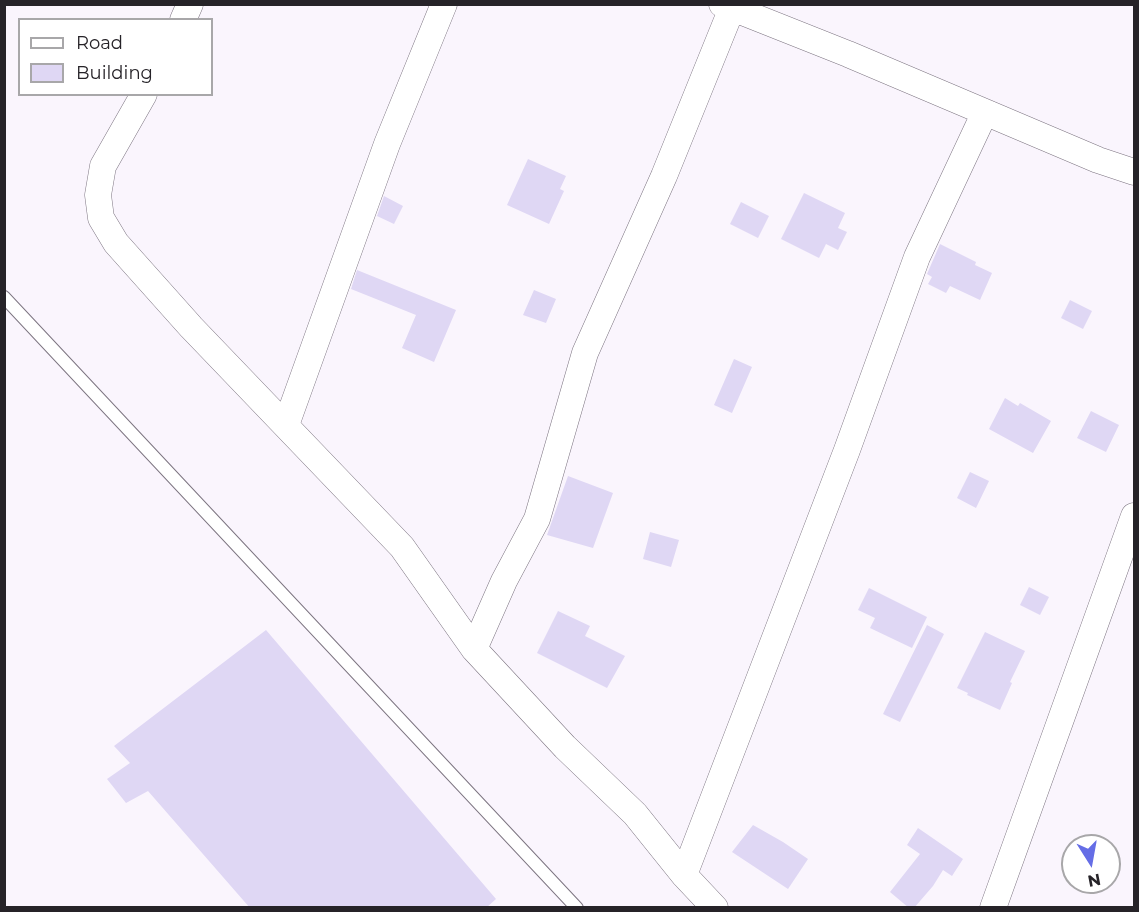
<!DOCTYPE html>
<style>
body{margin:0}
#map{position:relative;width:1139px;height:912px;overflow:hidden;background:#faf5fd;font-family:Montserrat,sans-serif}
canvas{display:block}
.frame{position:absolute;inset:0;border:6px solid #262328;pointer-events:none}
.legend{position:absolute;left:18px;top:18px;width:195px;height:78px;box-sizing:border-box;background:#fff;border:2px solid #a8a7a9;margin:0;padding:8px 10px;list-style:none;font-size:18px;color:#262328}
.legend li{display:flex;align-items:center;gap:12px;height:30px}
.legend b{width:30px;border:2px solid #a8a7a9}
.north{position:absolute;left:1061px;top:834px;width:60px;height:60px;box-sizing:border-box;background:#fff;border:2px solid #a8a7a9;border-radius:50%;rotate:169deg;font-size:16px;font-weight:700;line-height:24px;text-align:center;color:#262328}
.north::after{content:'';display:block;margin:auto;width:21px;height:27px;background:#656de6;clip-path:polygon(50% 0,100% 100%,50% 72%,0 100%)}
</style>
<div id="map">
<canvas width="1139" height="912"></canvas>
<div class="frame"></div>
<ul class="legend">
<li><b style="height:8px;background:#fff"></b>Road</li>
<li><b style="height:16px;background:#dfd7f4"></b>Building</li>
</ul>
<div class="north">N</div>
</div>
<script>
const c = document.querySelector('canvas').getContext('2d');
c.lineJoin = 'round';
function fill(path, color) { c.fillStyle = color; c.fill(path, 'evenodd'); }
const shape = rows => new Path2D(rows.map(r => 'M' + r).join(''));
function strokePath(path, color, width, dash) { c.strokeStyle = color; c.lineWidth = width; c.lineCap = dash ? 'butt' : 'round'; c.setLineDash(dash || []); c.stroke(path); }
fill(shape([
 [528,159,566,176,560,189,564,191,549,224,507,205],
 [804,193,845,213,838,228,847,232,838,250,826,244,819,258,781,239],
 [384,196,403,206,394,224,377,216],
 [741,202,769,216,758,238,730,224],
 [940,244,976,262,975,265,992,273,980,300,950,286,946,293,928,284,932,277,927,274],
 [357,270,456,310,434,362,402,348,416,315,351,289],
 [534,290,556,299,546,323,523,315],
 [1070,300,1092,311,1083,329,1061,318],
 [734,359,752,367,732,413,714,405],
 [1005,398,1018,406,1020,403,1051,421,1033,453,989,429],
 [1091,411,1119,425,1106,452,1077,438],
 [970,472,989,481,976,508,957,498],
 [568,476,613,493,593,548,547,535],
 [650,532,679,540,671,567,643,559],
 [1029,587,1049,597,1040,615,1020,605],
 [869,588,927,617,912,648,870,628,875,618,858,610],
 [558,611,590,626,585,636,625,656,607,688,537,653],
 [927,625,944,634,900,722,883,714],
 [266,630,496,899,486,908,250,908,148,791,126,803,107,779,130,763,114,746],
 [985,632,1025,651,1010,682,1012,683,1000,710,967,695,968,693,957,688],
 [753,825,783,842,808,859,788,889,732,852],
 [918,828,963,859,952,876,943,870,933,886,914,908,909,908,890,892,920,854,907,845]
]), '#dfd7f4');
const lane = shape([
 [4,297,577,908]
]);
const street = shape([
 [722,4,848,54,1098,160,1134,172],
 [183,20,190,4],
 [144,94,103,166,98,195,101,218,116,243,191,327,402,547,474,649,565,747,635,814,684,875,715,908],
 [286,425,387,144,444,4],
 [474,649,504,581,537,519,585,353,664,176,732,8],
 [684,875,847,450,917,257,985,112],
 [993,908,1134,516]
]);
strokePath(lane, '#7c7480', 14);
strokePath(street, '#7c7480', 27);
strokePath(lane, '#fff', 12);
strokePath(street, '#fff', 26);
</script>
